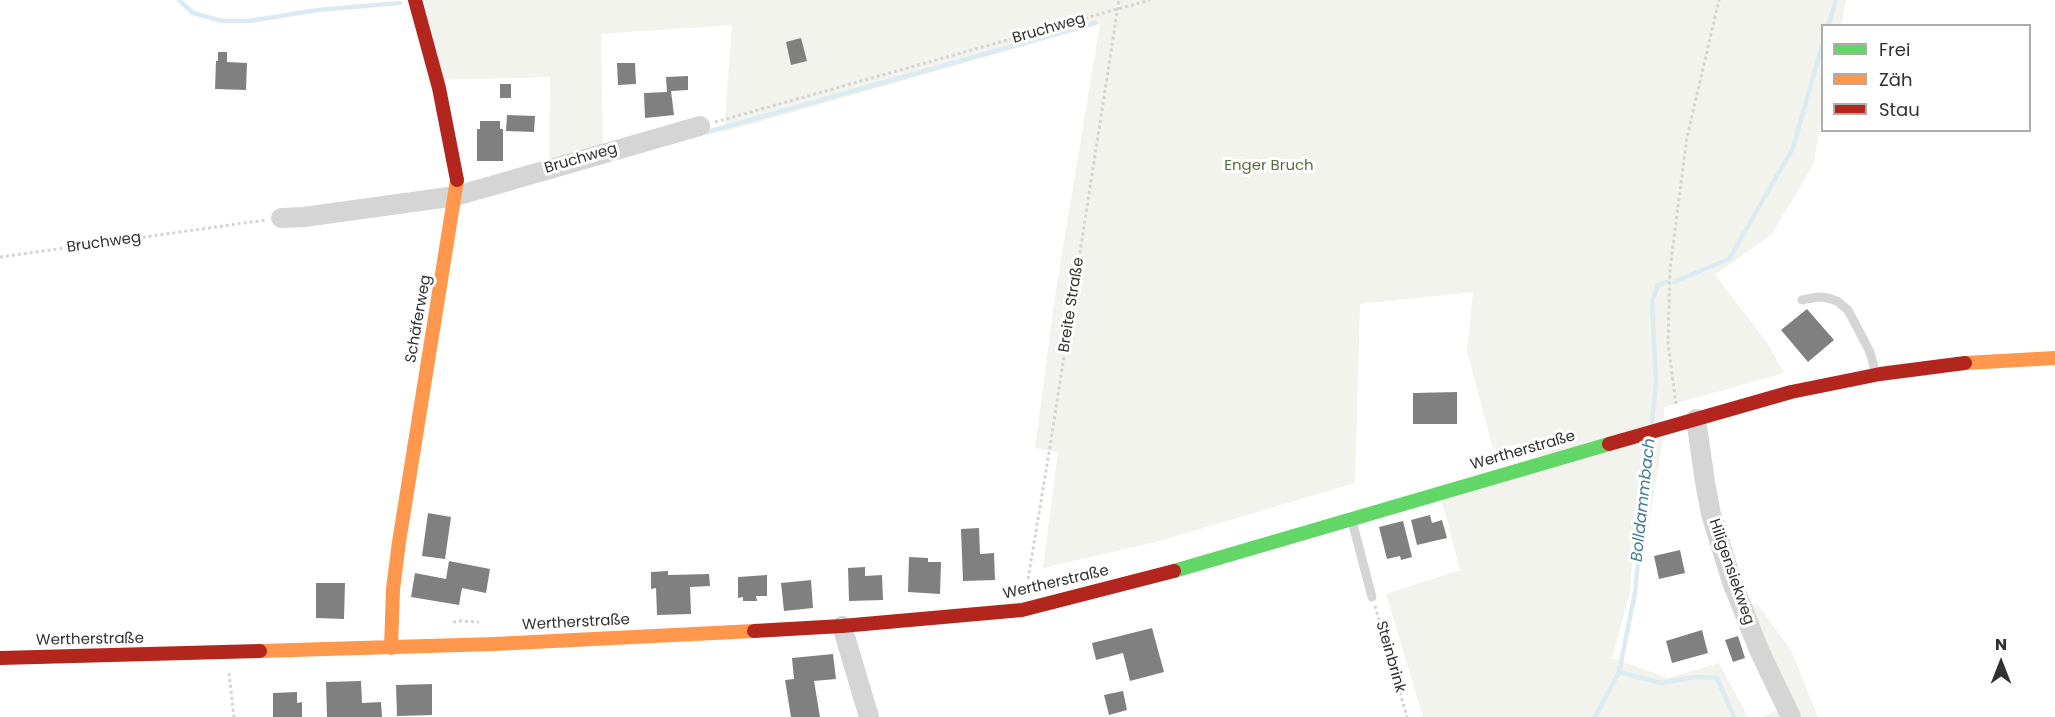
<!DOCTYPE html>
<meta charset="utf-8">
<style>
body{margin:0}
#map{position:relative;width:2055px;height:717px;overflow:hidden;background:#fff;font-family:Poppins,sans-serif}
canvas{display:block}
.legend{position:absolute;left:1821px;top:24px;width:210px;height:108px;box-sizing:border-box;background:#fff;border:2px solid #adadad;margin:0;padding:8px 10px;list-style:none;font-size:18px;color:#313131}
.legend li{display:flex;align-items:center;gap:12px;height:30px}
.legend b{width:30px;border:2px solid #adadad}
.north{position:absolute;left:1971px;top:633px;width:60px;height:60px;-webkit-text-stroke:4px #fff;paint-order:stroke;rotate:0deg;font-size:16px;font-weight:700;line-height:24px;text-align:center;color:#313131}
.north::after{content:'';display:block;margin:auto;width:21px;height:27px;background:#313131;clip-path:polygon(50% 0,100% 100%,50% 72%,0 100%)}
</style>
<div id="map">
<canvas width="2055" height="717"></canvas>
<ul class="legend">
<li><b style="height:8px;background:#63d668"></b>Frei</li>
<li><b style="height:8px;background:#ff974d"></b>Zäh</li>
<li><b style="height:8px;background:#b3261e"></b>Stau</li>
</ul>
<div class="north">N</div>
</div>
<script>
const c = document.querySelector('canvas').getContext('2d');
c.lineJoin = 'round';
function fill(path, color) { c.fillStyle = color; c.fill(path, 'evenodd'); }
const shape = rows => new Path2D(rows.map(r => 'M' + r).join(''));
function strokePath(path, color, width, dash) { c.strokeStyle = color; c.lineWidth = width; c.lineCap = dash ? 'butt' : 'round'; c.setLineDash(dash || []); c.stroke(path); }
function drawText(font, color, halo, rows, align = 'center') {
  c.font = font + ' Poppins,sans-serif'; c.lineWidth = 6; c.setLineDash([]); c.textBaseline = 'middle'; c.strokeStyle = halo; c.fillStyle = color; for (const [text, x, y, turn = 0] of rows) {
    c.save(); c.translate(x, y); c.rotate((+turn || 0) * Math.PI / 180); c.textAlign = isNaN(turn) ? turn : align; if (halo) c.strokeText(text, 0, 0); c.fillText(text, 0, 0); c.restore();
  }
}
fill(shape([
 [424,0,1846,0,1841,25,1822,26,1822,117,1813,165,1772,234,1715,275,1766,341,1784,373,1664,407,1663,439,1648,528,1634,536,1630,592,1612,658,1668,678,1719,663,1748,717,1423,717,1386,594,1460,570,1441,497,1538,472,1540,440,1493,449,1467,351,1473,292,1360,304,1355,483,1160,541,1043,568,1058,452,1035,448,1055,296,1100,24,724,132,732,25,601,34,603,150,549,164,550,77,442,80],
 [1748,603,1759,606,1792,652,1818,717,1762,717,1791,704]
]), '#f1f3ec');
strokePath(shape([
 [179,0,193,13,222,21,249,21,318,10,400,3],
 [1828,26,1836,0],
 [704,133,1095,23],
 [1674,282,1729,259,1793,148,1822,46],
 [1652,423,1656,383,1652,301,1658,285,1667,282],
 [1619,672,1661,683,1695,677,1717,678,1734,717],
 [1595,717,1619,672,1635,593,1650,443]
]), '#dcebf2', 4.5);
fill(shape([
 [801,38,807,61,791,65,786,42],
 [218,52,227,52,227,62,247,63,246,90,215,89,216,61,218,61],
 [617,63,635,63,636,84,618,85],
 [688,76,688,90,671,91,674,115,645,118,644,93,667,92,666,77],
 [500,84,511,84,511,98,500,98],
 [507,115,535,116,534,132,506,131],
 [480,121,500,121,500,129,503,129,503,161,477,161,477,129,480,129],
 [1807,309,1834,340,1808,362,1781,330],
 [1457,392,1457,424,1413,424,1413,393],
 [428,513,451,517,445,559,422,556],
 [1430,515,1432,523,1442,520,1447,538,1417,545,1411,520],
 [1403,521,1412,557,1401,560,1400,556,1387,559,1379,527],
 [979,528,980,554,994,553,995,580,963,581,961,529],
 [1680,550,1685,573,1659,579,1654,556],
 [909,557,928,558,928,562,941,562,940,594,908,592],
 [449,561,490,569,486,593,462,588,459,605,411,597,415,573,446,579],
 [865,567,865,576,882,575,883,600,849,601,848,568],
 [668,571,668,575,709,574,710,586,690,587,691,614,657,615,656,588,651,589,651,572],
 [767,575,767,596,756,596,757,601,743,601,743,597,738,598,738,577],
 [811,580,813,608,784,611,781,583],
 [316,583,345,583,344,619,316,618],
 [1152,628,1164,672,1130,681,1123,653,1096,660,1092,643],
 [1702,630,1708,653,1672,663,1666,641],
 [1738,636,1745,658,1733,662,1725,640],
 [833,654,836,679,814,681,820,717,791,717,785,680,794,679,792,658],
 [361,681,362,703,381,702,382,717,327,717,326,682],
 [432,684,432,715,397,716,396,685],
 [1123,691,1127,710,1109,715,1104,695],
 [297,692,297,703,302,702,302,717,273,717,273,693]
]), '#808080');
strokePath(shape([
 [715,122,1150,0],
 [0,257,266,220],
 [1676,404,1668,343,1670,269,1687,137,1719,0],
 [1027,585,1049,453,1119,0],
 [1004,589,1053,579],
 [1375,606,1407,717],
 [453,622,461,621,479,622],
 [229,673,234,717]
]), '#d4d4d4', 3, [3, 3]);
strokePath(shape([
 [1802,300,1818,297,1828,298,1837,301,1848,310,1870,352,1875,371],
 [1352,521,1372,597]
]), '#d5d5d5', 9);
strokePath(shape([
 [281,218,304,217,456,196,700,126],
 [1696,419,1705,482,1711,514,1732,582,1759,650,1791,717],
 [842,626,869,717]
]), '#d5d5d5', 20);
strokePath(shape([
 [1174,571,1609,444]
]), '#63d668', 14);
strokePath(shape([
 [1965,363,2055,358],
 [391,648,393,589,399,542,457,180],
 [260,651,494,644,754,631]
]), '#ff974d', 14);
strokePath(shape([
 [415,0,439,88,457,180],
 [1609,444,1791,392,1880,374,1965,363],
 [754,631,842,626,1022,610,1174,571],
 [0,658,260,651]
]), '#b3261e', 14);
drawText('15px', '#313131', '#fff', [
 ["Bruchweg",1049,29,-16],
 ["Bruchweg",581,159,-16],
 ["Bruchweg",104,243,-8],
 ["Breite Straße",1072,305,-81],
 ["Schäferweg",419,319,-80],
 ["Wertherstraße",1523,451,-16],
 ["Hiligensiekweg",1731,572,71],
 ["Wertherstraße",1056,583,-13],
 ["Wertherstraße",576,623,-3],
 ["Wertherstraße",90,640,-1],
 ["Steinbrink",1390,657,74]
]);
drawText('15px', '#596c3f', '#fff', [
 ["Enger Bruch",1269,166]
]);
drawText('italic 16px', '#407b92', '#fff', [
 ["Bolldammbach",1644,500,-84]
]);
</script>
